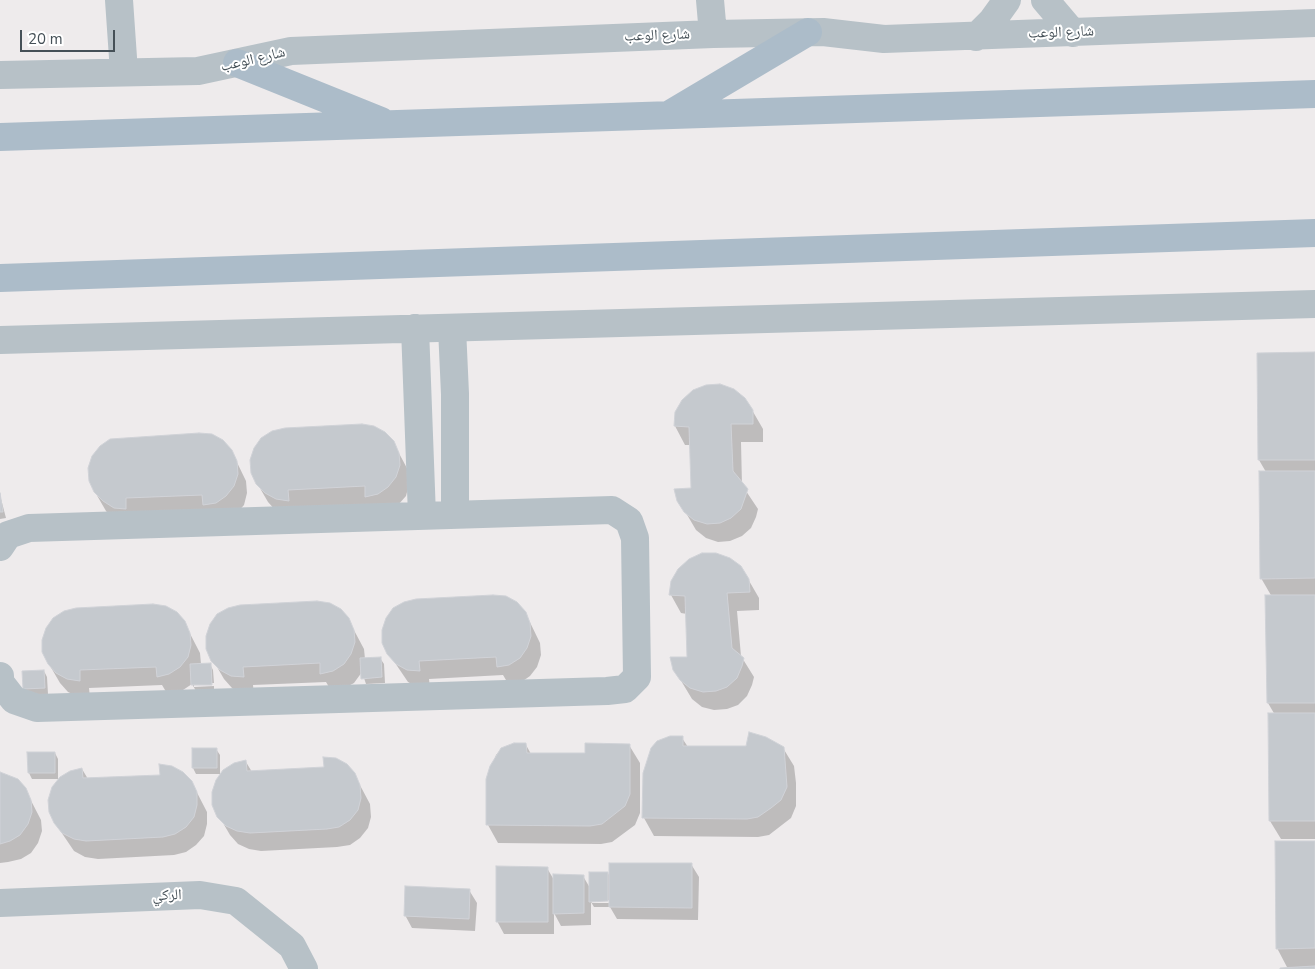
<!DOCTYPE html>
<meta charset="utf-8">
<style>
body{margin:0}
#map{position:relative;width:1315px;height:969px;overflow:hidden;background:#eeebec;font-family:"Nunito Sans",sans-serif}
canvas{display:block}
.scale{position:absolute;left:20px;top:30px;width:95px;height:22px;box-sizing:border-box;border:2px solid #455057;border-top:0;padding-left:6px;font-size:15px;line-height:18px;white-space:nowrap;color:#455057;-webkit-text-stroke:4px #fff;paint-order:stroke}
</style>
<div id="map">
<canvas width="1315" height="969"></canvas>
<div class="scale">20 m</div>
</div>
<script>
const c = document.querySelector('canvas').getContext('2d');
c.lineJoin = 'round';
function fill(path, color) { c.fillStyle = color; c.fill(path, 'evenodd'); }
const shape = rows => new Path2D(rows.map(r => 'M' + r).join(''));
function strokePath(path, color, width, dash) { c.strokeStyle = color; c.lineWidth = width; c.lineCap = dash ? 'butt' : 'round'; c.setLineDash(dash || []); c.stroke(path); }
function drawText(font, color, halo, rows, align = 'center') {
  c.font = font + ' "Nunito Sans","Noto Naskh Arabic",sans-serif'; c.lineWidth = 4; c.setLineDash([]); c.textBaseline = 'middle'; c.strokeStyle = halo; c.fillStyle = color; for (const [text, x, y, turn = 0] of rows) {
    c.save(); c.translate(x, y); c.rotate((+turn || 0) * Math.PI / 180); c.textAlign = isNaN(turn) ? turn : align; if (halo) c.strokeText(text, 0, 0); c.fillText(text, 0, 0); c.restore();
  }
}
fill(shape([
 [1315,354,1315,839,1281,839,1270,821,1275,715,1268,703,1272,597,1261,578,1266,472,1259,460],
 [752,410,763,429,763,442,741,442,742,485,758,509,756,517,751,528,742,536,730,541,718,542,706,538,696,530,679,501,692,489,690,445,685,445,675,426,676,413],
 [393,442,409,472,409,484,406,496,398,505,277,512,268,502,257,483],
 [231,450,246,481,247,493,244,505,236,514,114,520,106,511,95,492],
 [0,495,6,518,0,519],
 [748,579,759,598,759,610,737,611,741,656,754,677,752,685,747,696,738,705,727,709,714,710,702,707,692,699,674,669,688,658,687,614,681,613,671,595],
 [525,612,540,643,541,655,537,667,530,676,520,683,509,685,503,675,429,679,430,689,419,688,408,682,389,654],
 [348,619,364,649,365,659,380,658,384,664,385,683,366,684,362,672,354,683,343,689,332,692,326,682,253,685,254,695,243,694,232,688,224,679,213,660],
 [184,622,200,653,201,664,210,664,213,670,214,683,194,684,194,687,214,686,214,690,196,691,192,684,180,692,168,695,162,685,89,688,90,698,79,697,68,692,60,683,49,664],
 [44,671,47,677,48,694,28,695,24,689,23,672],
 [682,738,688,747,783,748,794,766,796,783,796,806,791,818,769,835,758,837,654,836,644,818,644,773],
 [526,745,531,754,586,754,629,745,640,763,640,813,635,825,612,842,601,844,498,843,488,825,488,779,496,755,501,749],
 [216,749,220,755,220,774,196,774,193,768],
 [55,753,58,759,58,779,32,779,29,773],
 [246,762,252,772,354,774,370,804,371,817,368,828,360,838,350,845,337,847,261,851,249,849,238,844,230,835,219,816],
 [82,769,88,779,191,781,207,812,207,824,204,836,196,845,186,852,174,855,98,859,85,857,74,851,55,823],
 [0,774,25,789,41,820,42,831,38,843,31,853,21,859,8,862,0,863],
 [1315,842,1315,969,1282,969,1288,969,1277,948],
 [691,864,699,877,698,920,617,919,610,907,594,907,591,902,591,925,561,926,554,913,554,934,504,934,497,921,547,868,554,880,583,876,590,888,608,873,610,877],
 [592,900,614,900,614,903,592,903],
 [469,890,477,903,475,931,412,928,405,915]
]), '#0003');
const building = shape([
 [1315,352,1315,460,1258,460,1257,353,1315,352],
 [720,384,734,389,745,398,753,410,753,424,731,424,733,471,748,489,741,509,731,518,720,523,707,524,694,520,684,512,677,501,674,489,691,488,689,427,674,426,675,412,682,400,693,390,706,385,720,384],
 [362,424,374,426,385,432,394,441,399,453,400,465,396,477,388,487,378,494,365,497,365,486,288,490,289,501,276,499,265,493,256,484,251,473,250,460,254,448,261,438,272,431,285,428,362,424],
 [199,433,212,434,223,440,232,450,237,461,238,474,234,486,226,496,216,503,203,505,202,495,126,498,126,509,114,508,103,501,94,492,89,481,88,468,92,456,100,446,110,439,199,433],
 [1259,471,1315,471,1315,578,1260,579,1259,471],
 [0,493,3,512,0,512,0,493],
 [702,553,716,553,730,558,741,566,749,579,750,592,727,593,732,648,744,658,742,666,737,678,727,687,716,691,703,692,690,688,680,680,673,670,670,657,687,657,685,596,669,595,671,581,678,569,689,559,702,553],
 [493,595,506,596,517,602,526,612,530,623,531,636,527,648,520,658,509,665,497,667,496,657,419,661,420,671,407,670,396,664,387,654,382,643,382,630,386,618,393,608,404,602,416,599,493,595],
 [1265,595,1315,595,1315,703,1267,703,1265,595],
 [317,601,330,603,341,609,349,618,354,630,355,642,351,654,344,664,333,671,320,674,320,663,243,667,244,677,231,676,220,670,211,661,206,649,206,636,210,624,217,614,228,608,240,605,317,601],
 [153,604,166,606,177,612,185,621,190,633,191,645,188,657,180,667,169,674,157,677,156,667,80,670,80,681,67,679,56,673,48,664,42,652,42,640,46,628,53,618,64,611,76,608,153,604],
 [381,657,382,677,361,679,360,658,381,657],
 [211,663,212,685,191,685,190,664,211,663],
 [44,670,45,688,23,689,22,671,44,670],
 [1268,713,1315,713,1315,821,1269,821,1268,713],
 [749,732,766,737,784,747,787,787,781,800,771,808,758,817,747,819,642,818,643,773,651,748,657,741,670,736,683,736,683,746,746,746,749,732],
 [514,743,526,743,527,753,585,753,585,743,630,744,630,794,625,806,602,824,590,826,486,825,486,779,490,766,501,748,514,743],
 [192,748,217,748,217,768,192,768,192,748],
 [27,752,55,752,55,773,28,773,27,752],
 [323,757,336,758,347,764,355,773,360,785,361,798,358,810,350,820,339,827,327,829,250,833,237,831,226,826,217,817,212,805,212,792,216,780,223,770,234,763,246,760,247,771,324,767,323,757],
 [159,764,172,766,183,772,192,781,197,792,197,805,194,817,186,827,175,834,163,837,86,841,74,839,62,833,54,823,49,812,48,800,52,787,60,777,70,771,82,768,83,778,160,775,159,764],
 [0,772,18,779,26,788,31,800,32,812,28,824,20,835,10,841,0,844,0,772],
 [1275,841,1315,841,1315,948,1276,949,1275,841],
 [609,863,692,863,692,908,609,907,609,863],
 [496,866,548,867,548,922,496,922,496,866],
 [589,872,608,872,608,901,589,902,589,872],
 [553,874,584,875,584,913,553,914,553,874],
 [405,886,470,889,469,919,404,916,405,886],
 [1315,966,1315,969,1280,969,1280,968,1315,966]
]);
fill(building, '#c5c9ce');
strokePath(building, '#d0d2d7', 1);
strokePath(shape([
 [119,0,124,72],
 [710,0,713,34],
 [1045,0,1073,33],
 [976,37,992,21,1007,0],
 [0,75,198,71,291,51,713,34,823,32,884,39,1315,23],
 [415,328,422,516],
 [452,328,455,394,455,515],
 [0,340,1315,304],
 [0,547,8,535,29,528,612,510,629,521,635,538,637,677,625,689,607,691,37,708,14,700,0,682,0,676],
 [0,903,200,895,236,901,292,946,304,969]
]), '#b7c1c7', 28);
strokePath(shape([
 [237,63,381,121],
 [670,114,808,32],
 [0,137,1315,94],
 [0,278,1315,233]
]), '#acbcc9', 28);
drawText('15px', '#455057', '#fff', [
 ["شارع الوعب",1061,33,-2],
 ["شارع الوعب",657,36,-2],
 ["شارع الوعب",253,60,-13],
 ["الركي",167,896,-2]
]);
</script>
